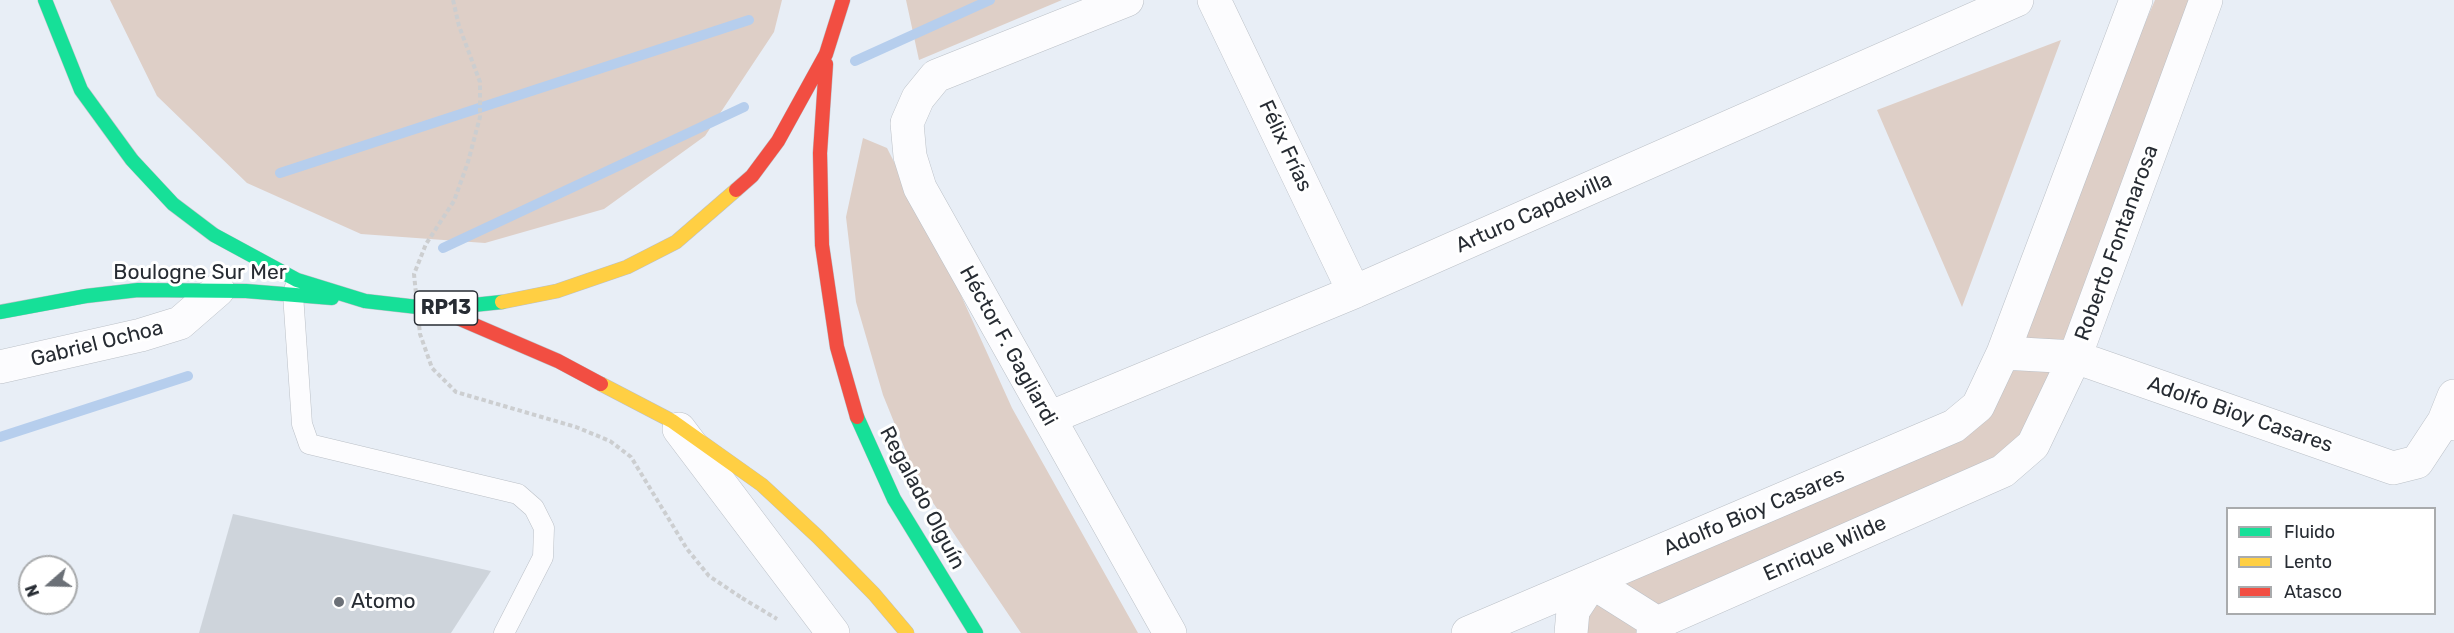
<!DOCTYPE html>
<meta charset="utf-8">
<style>
body{margin:0}
#map{position:relative;width:2454px;height:633px;overflow:hidden;background:#e8eef6;font-family:Rubik,sans-serif}
canvas{display:block}
.legend{position:absolute;left:2226px;top:507px;width:210px;height:108px;box-sizing:border-box;background:#fff;border:2px solid #a9abad;margin:0;padding:8px 10px;list-style:none;font-size:18px;color:#272c33}
.legend li{display:flex;align-items:center;gap:12px;height:30px}
.legend b{width:30px;border:2px solid #a9abad}
.north{position:absolute;left:18px;top:555px;width:60px;height:60px;box-sizing:border-box;background:#fff;border:2px solid #a9abad;border-radius:50%;rotate:250deg;font-size:16px;font-weight:700;line-height:24px;text-align:center;color:#272c33}
.north::after{content:'';display:block;margin:auto;width:21px;height:27px;background:#6b7077;clip-path:polygon(50% 0,100% 100%,50% 72%,0 100%)}
</style>
<div id="map">
<canvas width="2454" height="633"></canvas>
<ul class="legend">
<li><b style="height:8px;background:#16e098"></b>Fluido</li>
<li><b style="height:8px;background:#ffcf43"></b>Lento</li>
<li><b style="height:8px;background:#f24e42"></b>Atasco</li>
</ul>
<div class="north">N</div>
</div>
<script>
const c = document.querySelector('canvas').getContext('2d');
c.lineJoin = 'round';
function fill(path, color) { c.fillStyle = color; c.fill(path, 'evenodd'); }
const shape = rows => new Path2D(rows.map(r => 'M' + r).join(''));
function strokePath(path, color, width, dash) { c.strokeStyle = color; c.lineWidth = width; c.lineCap = dash ? 'butt' : 'round'; c.setLineDash(dash || []); c.stroke(path); }
function drawText(font, color, halo, rows, align = 'center') {
  c.font = font + ' Rubik,sans-serif'; c.lineWidth = 6; c.setLineDash([]); c.textBaseline = 'middle'; c.strokeStyle = halo; c.fillStyle = color; for (const [text, x, y, turn = 0] of rows) {
    c.save(); c.translate(x, y); c.rotate((+turn || 0) * Math.PI / 180); c.textAlign = isNaN(turn) ? turn : align; if (halo) c.strokeText(text, 0, 0); c.fillText(text, 0, 0); c.restore();
  }
}
fill(shape([
 [110,0,782,0,774,32,705,136,604,209,485,243,361,234,247,183,157,96],
 [906,0,1062,0,919,60],
 [2155,0,2206,0,2033,445,1653,633,1571,633,1592,582,1954,426,2003,353],
 [2061,40,1962,307,1877,110],
 [863,138,887,148,955,282,1012,408,1138,633,1021,633,917,479,883,395,856,302,846,217]
]), '#decfc7');
strokePath(shape([
 [855,61,990,0],
 [280,173,749,20],
 [443,248,744,107],
 [0,437,188,376]
]), '#b6ceed', 10);
fill(shape([
 [233,514,491,571,451,633,199,633]
]), '#ced4db');
const lane = shape([
 [295,287,293,294,302,424,309,444,518,494,534,508,544,528,543,557,504,633]
]);
const street = shape([
 [1127,0,936,76,918,98,907,123,910,156,920,188,1170,633],
 [1214,0,1354,292],
 [2003,353,2075,357,2393,468,2417,462,2444,421,2454,424],
 [0,367,141,335,180,323,218,290],
 [1049,418,1354,292,2017,0],
 [2444,421,2454,396],
 [679,429,833,633],
 [1592,582,1657,623],
 [1468,633,1954,426,1978,406,2003,353,2136,0],
 [1571,633,1573,611,1592,582],
 [1653,633,1657,623,2003,471,2033,445,2075,357,2206,0]
]);
const fast = shape([
 [45,0,81,90,132,160,173,204,214,235,297,280,365,301,435,309,502,302],
 [0,312,86,296,138,290,246,291,332,298],
 [857,417,894,499,976,633]
]);
const slow = shape([
 [502,302,557,291,627,267,676,242,736,190],
 [601,384,672,421,762,485,818,537,874,594,907,633]
]);
const jam = shape([
 [826,64,820,153,822,245,837,347,857,417],
 [736,190,752,176,778,141,826,54,843,0],
 [437,309,558,361,601,384]
]);
strokePath(lane, '#bbc0c7', 21);
strokePath(street, '#bbc0c7', 34);
strokePath(fast, '#bbc0c7', 15);
strokePath(slow, '#bbc0c7', 15);
strokePath(jam, '#bbc0c7', 15);
strokePath(shape([
 [742,598,777,619]
]), '#ccced0', 4, [4.5, 3]);
strokePath(lane, '#fcfcfe', 20);
strokePath(street, '#fcfcfe', 33);
strokePath(fast, '#16e098', 14);
strokePath(slow, '#ffcf43', 14);
strokePath(jam, '#f24e42', 14);
strokePath(shape([
 [453,0,459,26,480,82,480,117,468,162,454,201,426,244,414,274,420,334,432,368,456,392,576,427,610,441,631,457,687,549,709,576,742,598]
]), '#ccced0', 4, [4.5, 3]);
for (const [x, y, r, color] of [
 [339,602,6,"#6b7077"]
]) { const dot = new Path2D(); dot.arc(x, y, r, 0, 2 * Math.PI); c.fillStyle = color; c.fill(dot); strokePath(dot, '#fff', 2); }
for (const [x, y, w] of [
 [446,308,63]
]) { const box = new Path2D(); box.roundRect(x - w / 2, y - 17, w, 34, 4.5); c.fillStyle = '#fff'; c.fill(box); strokePath(box, '#272c33', 1.5); }
drawText('bold 20px', '#272c33', null, [
 ["RP13",446,308]
]);
drawText('21px', '#272c33', '#fff', [
 ["Félix Frías",1285,146,65],
 ["Arturo Capdevilla",1534,213,-24],
 ["Roberto Fontanarosa",2117,243,-70],
 ["Boulogne Sur Mer",200,273],
 ["Gabriel Ochoa",97,344,-14],
 ["Héctor F. Gagliardi",1008,346,61],
 ["Adolfo Bioy Casares",2240,415,19],
 ["Regalado Olguín",922,498,62],
 ["Adolfo Bioy Casares",1754,512,-23],
 ["Enrique Wilde",1825,549,-24]
]);
drawText('21px', '#272c33', '#fff', [
 ["Atomo",351,602]
], 'left');
</script>
